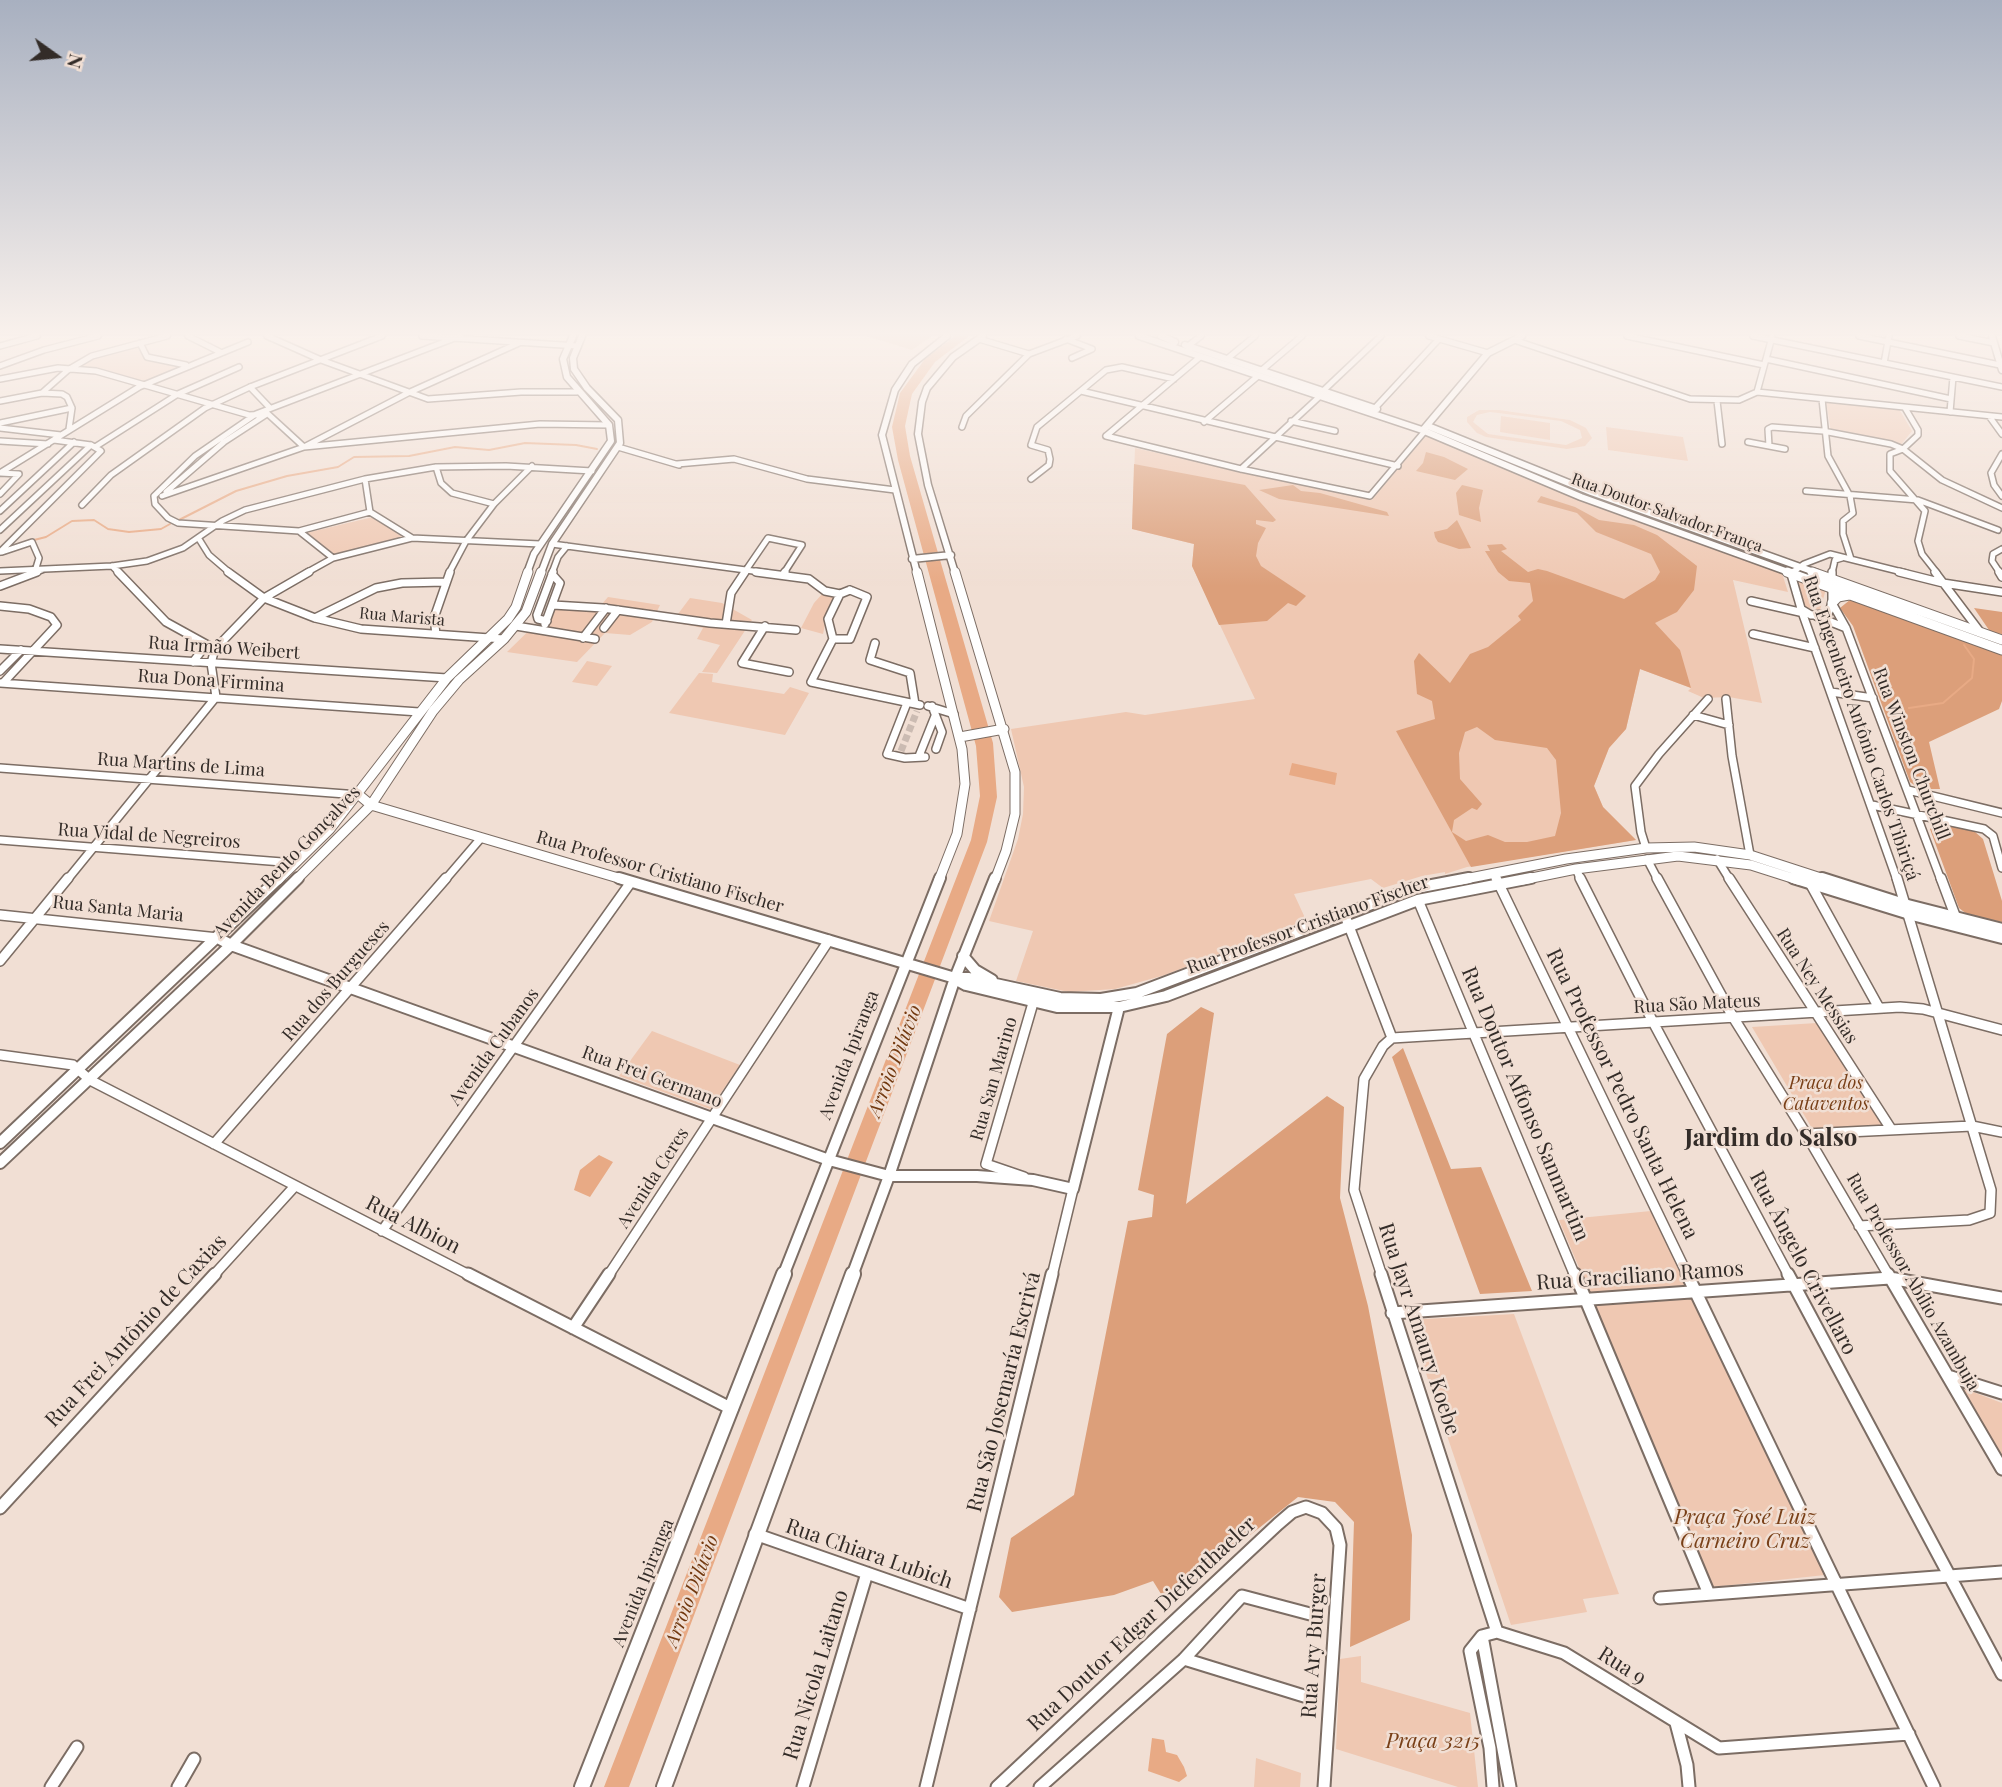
<!DOCTYPE html>
<meta charset="utf-8">
<style>
body{margin:0}
#map{position:relative;width:2002px;height:1787px;overflow:hidden;background:#f1dfd4;font-family:"Playfair Display",serif}
canvas{display:block}
.north{position:absolute;left:21px;top:21px;width:70px;height:70px;-webkit-text-stroke:5px #f1dfd4;paint-order:stroke;rotate:105deg;font-size:19px;font-weight:700;line-height:28px;text-align:center;color:#332c28}
.north::after{content:'';display:block;margin:auto;width:24px;height:32px;background:#332c28;clip-path:polygon(50% 0,100% 100%,50% 72%,0 100%)}
</style>
<div id="map">
<canvas width="2002" height="1787"></canvas>
<div class="north">N</div>
</div>
<script>
const c = document.querySelector('canvas').getContext('2d');
c.lineJoin = 'round';
function fill(path, color) { c.fillStyle = color; c.fill(path, 'evenodd'); }
const shape = rows => new Path2D(rows.map(r => 'M' + r).join(''));
function strokePath(path, color, width, dash) { c.strokeStyle = color; c.lineWidth = width; c.lineCap = dash ? 'butt' : 'round'; c.setLineDash(dash || []); c.stroke(path); }
function drawText(font, color, halo, rows, align = 'center') {
  c.font = font + ' "Playfair Display",serif'; c.lineWidth = 5; c.setLineDash([]); c.textBaseline = 'middle'; c.strokeStyle = halo; c.fillStyle = color; for (const [text, x, y, turn = 0] of rows) {
    c.save(); c.translate(x, y); c.rotate((+turn || 0) * Math.PI / 180); c.textAlign = isNaN(turn) ? turn : align; if (halo) c.strokeText(text, 0, 0); c.fillText(text, 0, 0); c.restore();
  }
}
fill(shape([
 [867,336,932,336,912,350],
 [137,345,145,358,181,366,144,383,79,365,89,359],
 [1826,401,1899,409,1912,431,1900,446,1831,432],
 [1479,410,1499,410,1570,420,1586,428,1592,438,1585,446,1567,449,1486,437,1477,433,1467,422,1467,417],
 [1490,412,1561,421,1580,430,1582,438,1566,445,1488,434,1473,422,1477,415],
 [1501,416,1550,423,1550,440,1500,432],
 [1606,427,1683,437,1688,461,1608,450],
 [1427,434,1584,500,1782,573,1788,592,1733,580,1762,703,1729,697,1704,698,1688,691,1691,688,1640,669,1626,729,1609,748,1594,786,1603,807,1636,840,1467,867,1445,874,1445,872,1422,876,1383,888,1371,879,1294,894,1306,920,1165,975,1115,989,1069,992,1016,981,1033,931,989,921,1018,839,1023,814,1024,787,1011,729,1126,712,1145,715,1255,699,1192,566,1194,544,1132,529,1135,448,1372,500],
 [373,517,404,538,336,555,306,533],
 [1795,578,1826,589,1820,610,1804,607],
 [823,593,838,595,826,620,823,634,801,628,814,603],
 [608,597,660,605,652,622,630,635,605,633,577,662,507,652,553,607,596,611],
 [690,598,722,603,752,620,717,673,702,672,720,645,697,639,703,628,672,622],
 [587,661,612,666,597,686,572,682],
 [699,673,713,674,712,682,784,694,790,687,809,693,785,735,669,713],
 [1817,1023,1882,1125,1813,1130,1752,1027],
 [652,1031,740,1065,710,1109,619,1076],
 [1651,1211,1825,1575,1713,1587,1559,1220],
 [1514,1314,1619,1594,1583,1599,1587,1612,1511,1625,1408,1320],
 [1960,1387,2002,1403,2002,1458],
 [1361,1656,1361,1682,1470,1713,1478,1787,1458,1787,1336,1749,1340,1659],
 [1256,1758,1301,1773,1300,1787,1254,1787]
]), '#efc8b2');
fill(shape([
 [1426,452,1444,457,1468,469,1455,480,1416,471,1423,463],
 [1134,464,1245,485,1276,520,1273,522,1256,520,1256,524,1266,528,1258,543,1256,556,1261,566,1306,596,1296,606,1288,603,1267,621,1219,625,1192,566,1194,544,1132,529],
 [1293,485,1301,491,1320,493,1387,512,1389,516,1279,499,1259,490],
 [1462,485,1483,490,1479,508,1481,522,1459,515,1456,493],
 [1541,496,1575,507,1599,520,1634,525,1657,535,1697,566,1694,590,1677,612,1655,623,1680,650,1691,688,1640,669,1626,729,1609,748,1594,786,1603,807,1636,840,1471,867,1396,731,1435,719,1432,701,1417,694,1414,661,1419,653,1450,683,1470,654,1488,647,1521,620,1518,616,1533,601,1530,583,1509,581,1498,572,1485,551,1490,551,1487,545,1502,544,1507,549,1501,551,1528,572,1538,569,1547,571,1624,599,1655,580,1660,572,1651,554,1596,532,1577,513,1537,502],
 [1477,727,1495,740,1547,748,1556,760,1561,813,1555,836,1527,842,1505,842,1488,835,1466,841,1452,832,1454,820,1472,808,1477,810,1482,804,1460,779,1459,753,1465,732],
 [1457,520,1471,548,1459,549,1438,542,1435,537,1434,532,1447,529],
 [1851,599,2002,652,2002,701,1999,709,1929,742,1940,789,1920,789,1910,782,1853,626,1840,608],
 [1974,608,2002,612,2002,634,1991,633],
 [1934,826,1961,827,1974,831,1983,839,2002,901,2002,922,1968,915,1959,908,1930,829],
 [1201,1007,1214,1013,1186,1204,1327,1096,1344,1107,1340,1198,1368,1306,1412,1535,1410,1620,1350,1647,1354,1522,1335,1502,1298,1497,1166,1602,1153,1581,1114,1595,1012,1612,999,1597,1011,1538,1074,1495,1128,1221,1152,1217,1154,1195,1138,1190,1167,1034],
 [1403,1048,1451,1169,1481,1167,1532,1291,1480,1294,1392,1057]
]), '#dc9f7a');
fill(shape([
 [955,336,969,336,935,362,912,394,905,426,910,456,993,743,997,797,987,842,629,1787,604,1787,971,840,980,796,976,746,898,460,892,427,900,393,925,359],
 [1292,763,1337,773,1335,785,1289,775],
 [599,1155,613,1162,590,1197,574,1190,580,1170],
 [1152,1738,1164,1740,1166,1752,1177,1755,1184,1767,1187,1776,1179,1782,1148,1771]
]), '#e8aa85');
strokePath(shape([
 [179,520,236,491,287,476,338,467,354,457,409,456,455,447,489,450,525,443,576,445,597,449],
 [34,540,46,537,72,521,94,520,108,529,129,532,161,529,170,524],
 [1909,708,1943,703,1972,678,1974,659,1964,645]
]), '#e8aa85', 2);
strokePath(shape([
 [901,751,917,711]
]), '#cbbbb2', 7, [7, 3.5]);
const minorFar3 = shape([
 [188,336,220,352],
 [267,336,321,360,428,399,521,392,577,392],
 [422,336,578,346],
 [1429,336,1488,353],
 [1627,336,1764,365],
 [1753,336,2002,387],
 [1859,336,2000,365],
 [1959,336,1994,343],
 [979,339,1029,354],
 [1066,339,1092,349,1072,358],
 [1517,341,1690,399,1739,400,1757,392,2002,417],
 [140,343,147,357,186,365],
 [0,346,37,336],
 [1190,351,1188,346,1201,336],
 [1227,359,1255,336],
 [1766,359,1951,399],
 [1884,363,1889,336],
 [0,366,44,350,98,336],
 [1262,370,1302,336],
 [0,379,58,368,96,371,249,415,268,414,304,447,540,424,609,425],
 [250,387,270,408],
 [1324,390,1381,336],
 [1081,391,1398,466],
 [1757,392,1772,337],
 [42,393,68,370,92,356,167,336],
 [1822,399,1828,456,1850,496,1853,513,1843,521,1843,534,1851,559],
 [0,401,42,393,62,394,67,397,72,408,69,429],
 [1717,401,1722,444],
 [1375,408,1439,339],
 [1905,408,1918,430,1918,435,1903,449,1890,454,1890,471,1925,511,1918,541,1922,554,1937,573],
 [1950,412,1953,377],
 [1989,416,2002,434],
 [1291,421,1335,431],
 [1204,422,1258,376],
 [0,423,72,408],
 [962,427,966,416,1029,354,1077,336],
 [0,428,61,435],
 [1106,436,1241,469,1370,496,1425,431],
 [1106,436,1200,357],
 [0,441,48,444],
 [1748,442,1785,449],
 [1769,446,1768,429,1772,427,1823,431,1891,444,1903,449,1942,480,2002,508],
 [95,447,178,394,239,367],
 [618,447,679,465],
 [2002,454,1991,473,1994,485,2002,496],
 [677,464,734,459,807,479,895,490],
 [436,467,441,483,452,493,494,504],
 [1241,469,1319,397],
 [0,473,139,387,248,342],
 [0,473,19,474,0,494],
 [365,479,370,512,412,538],
 [1031,479,1049,465,1050,459,1048,450,1031,445,1037,427,1106,370,1122,367,1174,379],
 [1806,491,1918,500,1998,530],
 [166,492,224,442,267,414],
 [162,496,304,447,408,393,519,343],
 [82,505,111,475,205,408,250,387,382,336],
 [0,511,74,442],
 [0,530,91,445],
 [299,531,370,512],
 [199,539,209,555,230,573],
 [552,544,768,573],
 [0,552,101,451,91,445,54,440],
 [2,552,32,542,39,558,36,568],
 [333,558,299,531,178,523,168,518,155,504,154,496,195,456,256,414,460,336],
 [112,566,119,573],
 [0,571,112,566,147,561,183,548,222,521,245,510,365,479,436,467,506,466,592,471],
 [33,573,42,570],
 [306,573,333,558,412,538,540,544],
 [449,573,466,541,494,504,532,466],
 [552,573,558,557,567,546],
 [744,573,768,538,802,545,784,573],
 [1792,573,1804,564,1830,554,1906,573],
 [1832,573,1835,560,1842,558],
 [2000,573,1992,561,1993,554,2002,549]
]);
const minorFar2 = shape([
 [118,572,166,622,215,649],
 [228,572,264,598,315,618,361,629,504,639],
 [756,572,809,579,825,591,840,594],
 [1794,572,1791,574,1802,612,1897,880],
 [1899,572,1943,583,2002,592],
 [1935,572,1981,633],
 [1999,572,2002,577],
 [783,575,785,572],
 [0,586,37,572],
 [850,590,867,597,850,639,833,639,828,619,840,594,850,590],
 [1751,601,1804,613],
 [1832,603,1846,628,1941,880],
 [553,605,603,608,710,623,796,630],
 [0,606,29,609,51,617,57,625,3,683],
 [1801,609,1811,615,1828,614,1832,603,1832,572],
 [1816,616,1846,628],
 [315,618,376,588,402,583,445,582],
 [547,621,538,619,537,615,553,572],
 [545,624,560,583,552,574],
 [726,624,731,593,745,572],
 [516,626,595,639],
 [765,626,742,663,789,672],
 [604,628,618,610],
 [436,634,434,618,450,572],
 [1753,634,1815,648],
 [583,638,606,608],
 [833,639,811,682,920,705],
 [875,643,870,660,910,673,915,704],
 [0,649,447,678],
 [193,662,206,645],
 [0,671,21,650],
 [0,683,419,712],
 [1831,692,1873,698],
 [216,697,211,663,215,649,264,598,309,572],
 [1726,699,1732,756,1750,855],
 [907,703,887,754,905,758,925,757],
 [928,706,954,714],
 [932,706,942,732,936,749],
 [1693,715,1729,725],
 [919,756,935,716],
 [0,768,359,795],
 [1908,790,2002,813],
 [1872,805,1984,829,1993,836,2002,868],
 [0,840,295,863],
 [1646,848,1641,832,1635,786,1659,754,1708,699],
 [1647,859,1658,880],
 [1717,859,1730,880],
 [1576,869,1581,880],
 [1494,873,1497,880],
 [67,880,216,697],
 [445,880,481,838]
]);
const minorFar1 = shape([
 [1496,878,1688,1276],
 [1580,878,1653,1022,1789,1276],
 [1657,878,1733,1017,1806,1134,1889,1276],
 [1729,878,1891,1129],
 [1941,878,1956,918],
 [1810,883,1879,1008],
 [1418,900,1575,1276],
 [1344,913,1392,1038],
 [0,915,218,938],
 [0,961,68,878],
 [1392,1038,1900,1007,1923,1009,2002,1030],
 [0,1055,73,1065,90,1080,471,1276],
 [1806,1134,1972,1126,2002,1132],
 [214,1144,446,878],
 [1024,1177,986,1164,1033,1003],
 [1859,1226,1969,1220,1990,1213,1991,1190,1897,878],
 [382,1231,631,882],
 [213,1276,295,1186],
 [608,1276,829,940],
 [1052,1276,1073,1189],
 [1382,1276,1354,1190,1364,1079,1383,1046,1392,1038]
]);
const minor = shape([
 [468,1274,732,1409],
 [1381,1274,1497,1632],
 [1575,1274,1709,1594],
 [1687,1274,1934,1787],
 [1788,1274,2002,1674],
 [1888,1274,2002,1469],
 [1392,1313,1890,1278,2002,1298],
 [573,1328,609,1274],
 [1948,1376,2002,1393],
 [0,1508,215,1274],
 [755,1534,970,1609],
 [1660,1598,2002,1572],
 [1497,1632,1564,1653,1719,1748,1909,1734],
 [1482,1636,1510,1787],
 [1184,1659,1304,1696],
 [1676,1723,1687,1765,1689,1787],
 [51,1787,77,1747],
 [178,1787,194,1759],
 [803,1787,867,1573],
 [926,1787,1052,1274],
 [997,1787,1278,1524,1292,1512,1306,1507,1322,1513,1336,1528,1340,1545,1324,1787],
 [1040,1787,1184,1659,1242,1596,1310,1614],
 [1493,1787,1490,1748,1470,1651,1482,1636,1497,1632]
]);
const majorFar3 = shape([
 [1139,336,1422,430,1581,497,1791,573],
 [1161,336,1175,342],
 [1992,336,2002,370],
 [1185,345,1377,409],
 [1428,426,1591,492,1817,573],
 [1423,430,1488,353,1522,336],
 [912,559,951,555],
 [527,573,534,554,611,441,609,425,567,377,563,359,573,336],
 [541,573,552,544,620,443,618,420,587,388,574,369,573,358,582,336],
 [917,573,882,435,895,390,912,364,947,336],
 [955,573,928,485,918,434,922,402,927,388,953,357,983,336]
]);
const majorFar2 = shape([
 [917,572,962,749,965,784,957,834,939,880],
 [955,572,1015,772,1015,814,1006,851,995,880],
 [1787,572,2002,650],
 [1812,572,2002,640],
 [1832,603,1838,597,1849,595],
 [960,737,1004,729],
 [359,795,371,805,625,880],
 [278,880,330,829,447,678,508,619,516,607,528,572],
 [296,880,371,805,433,711,459,680,504,639,526,612,541,572],
 [1460,880,1566,859,1646,848,1694,847,1750,855,1827,880],
 [1522,880,1576,869,1678,856,1751,865,1798,880]
]);
const majorFar1 = shape([
 [619,878,955,978,968,978,1060,998,1101,999,1137,993,1411,889,1469,878],
 [1793,878,1916,916,2002,938],
 [1822,878,1904,904,2002,929],
 [218,938,231,945,829,1160,889,1176,977,1176,1033,1180,1073,1189,1119,1007],
 [963,956,975,970,992,980],
 [955,979,966,985,1057,1007,1119,1007,1166,996,1418,900,1531,878],
 [0,1143,279,878],
 [0,1163,231,945,298,878],
 [783,1276,940,878],
 [852,1276,889,1176,955,978,995,878]
]);
const major = shape([
 [582,1787,784,1274],
 [664,1787,853,1274]
]);
strokePath(minorFar3, '#7c6d64', 8);
strokePath(minorFar2, '#7c6d64', 10);
strokePath(minorFar1, '#7c6d64', 12);
strokePath(minor, '#7c6d64', 15);
strokePath(majorFar3, '#7c6d64', 9);
strokePath(majorFar2, '#7c6d64', 11);
strokePath(majorFar1, '#7c6d64', 14);
strokePath(major, '#7c6d64', 18);
strokePath(minorFar3, '#fff', 5);
strokePath(minorFar2, '#fff', 7);
strokePath(minorFar1, '#fff', 9);
strokePath(minor, '#fff', 11);
strokePath(majorFar3, '#fff', 6);
strokePath(majorFar2, '#fff', 9);
strokePath(majorFar1, '#fff', 10);
strokePath(major, '#fff', 14);
const sky = c.createLinearGradient(0, 0, 0, 586);
sky.addColorStop(0, '#a8b0c0');
sky.addColorStop(0.57, '#f9f1ec');
sky.addColorStop(1, '#f9f1ec00');
c.fillStyle = sky;
c.fillRect(0, 0, 2002, 586);
drawText('16px', '#332c28', '#f1dfd4', [
 ["Rua Doutor Salvador França",1667,513,20],
 ["Rua Marista",402,617,5]
]);
drawText('18px', '#332c28', '#f1dfd4', [
 ["Rua Irmão Weibert",224,648,4],
 ["Rua Dona Firmina",211,681,4],
 ["Rua Engenheiro Antônio Carlos Tibiriçá",1861,728,71],
 ["Rua Winston Churchill",1911,754,69],
 ["Rua Martins de Lima",181,765,4],
 ["Rua Vidal de Negreiros",149,836,4],
 ["Avenida Bento Gonçalves",287,862,-46],
 ["Rua Professor Cristiano Fischer",660,872,16],
 ["Rua Santa Maria",118,909,6],
 ["Rua Professor Cristiano Fischer",1308,925,-20],
 ["Rua dos Burgueses",336,981,-49],
 ["Rua Ney Messias",1817,986,57],
 ["Rua São Mateus",1697,1004,-3],
 ["Avenida Cubanos",494,1047,-54],
 ["Avenida Ipiranga",849,1055,-69],
 ["Rua Frei Germano",652,1077,20],
 ["Rua San Marino",994,1079,-74],
 ["Avenida Ceres",653,1178,-57],
 ["Rua Professor Abílio Azambuja",1913,1282,60],
 ["Avenida Ipiranga",643,1583,-68]
]);
drawText('italic 18px', '#794018', '#f1dfd4', [
 ["Praça dos",1826,1083],
 ["Cataventos",1826,1104]
]);
drawText('italic 19px', '#723910', '#f1dfd4', [
 ["Arroio Dilúvio",895,1061,-69],
 ["Arroio Dilúvio",692,1591,-69]
]);
drawText('21px', '#332c28', '#f1dfd4', [
 ["Rua Professor Pedro Santa Helena",1622,1094,64],
 ["Rua Doutor Affonso Sanmartim",1525,1104,67],
 ["Rua Albion",413,1225,27],
 ["Rua Ângelo Crivellaro",1803,1263,62],
 ["Rua Graciliano Ramos",1640,1276,-4],
 ["Rua Jayr Amaury Koebe",1419,1329,72],
 ["Rua Frei Antônio de Caxias",136,1331,-47],
 ["Rua São Josemaría Escrivá",1004,1392,-76],
 ["Rua Chiara Lubich",869,1554,19],
 ["Rua Doutor Edgar Diefenthaeler",1142,1624,-43],
 ["Rua Ary Burger",1314,1646,-86],
 ["Rua 9",1622,1666,32],
 ["Rua Nicola Laitano",816,1675,-73]
]);
drawText('italic 21px', '#794018', '#f1dfd4', [
 ["Praça José Luiz",1745,1517],
 ["Carneiro Cruz",1745,1541],
 ["Praça 3215",1433,1741]
]);
drawText('bold 24px', '#332c28', '#f1dfd4', [
 ["Jardim do Salso",1771,1139]
]);
</script>
